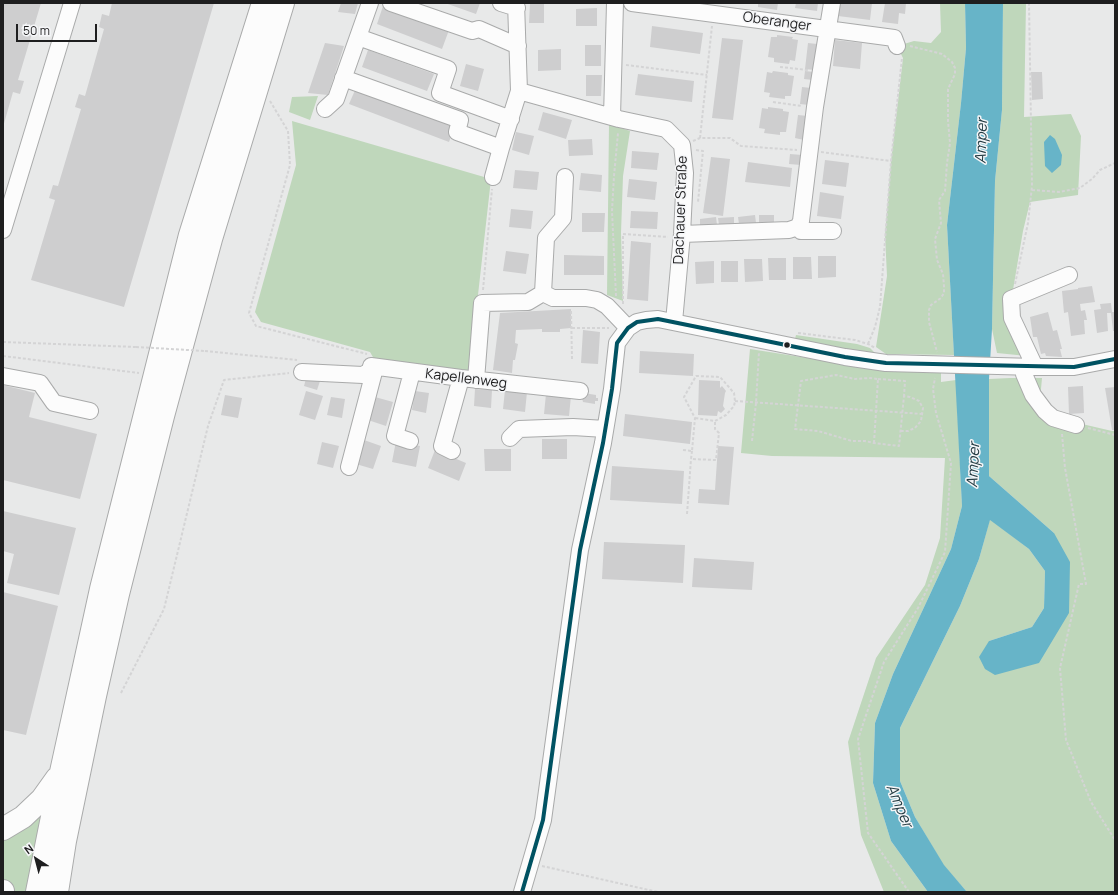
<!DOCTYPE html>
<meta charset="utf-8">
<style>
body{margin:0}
#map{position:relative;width:1118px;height:895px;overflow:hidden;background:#e8e9e9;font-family:Manrope,sans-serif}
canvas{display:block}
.frame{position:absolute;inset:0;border:4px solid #1e1e1f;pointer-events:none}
.north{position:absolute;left:16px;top:839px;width:40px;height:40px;-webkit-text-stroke:3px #f5f6f8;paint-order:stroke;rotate:324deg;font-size:11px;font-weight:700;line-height:16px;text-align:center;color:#1e1e1f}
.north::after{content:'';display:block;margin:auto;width:14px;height:18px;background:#1e1e1f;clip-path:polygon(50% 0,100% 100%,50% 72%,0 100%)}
.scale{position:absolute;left:16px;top:24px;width:81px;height:18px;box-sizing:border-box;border:2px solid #1e1e1f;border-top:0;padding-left:5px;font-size:12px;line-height:14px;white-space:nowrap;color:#1e1e1f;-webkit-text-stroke:3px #f5f6f8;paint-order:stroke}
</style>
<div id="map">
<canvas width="1118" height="895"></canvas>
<div class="frame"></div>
<div class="north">N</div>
<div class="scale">50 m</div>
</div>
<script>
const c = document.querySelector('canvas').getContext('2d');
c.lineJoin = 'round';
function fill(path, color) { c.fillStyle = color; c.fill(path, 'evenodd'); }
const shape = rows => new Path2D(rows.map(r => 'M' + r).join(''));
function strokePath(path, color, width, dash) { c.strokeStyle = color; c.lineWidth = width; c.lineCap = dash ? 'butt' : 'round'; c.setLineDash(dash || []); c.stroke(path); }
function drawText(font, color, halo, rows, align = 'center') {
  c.font = font + ' Manrope,sans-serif'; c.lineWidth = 3; c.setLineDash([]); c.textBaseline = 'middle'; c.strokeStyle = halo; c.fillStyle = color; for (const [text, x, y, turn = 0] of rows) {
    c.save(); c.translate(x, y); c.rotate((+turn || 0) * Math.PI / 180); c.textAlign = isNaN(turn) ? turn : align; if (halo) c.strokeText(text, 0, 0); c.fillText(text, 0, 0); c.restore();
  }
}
fill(shape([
 [940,3,965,3,966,48,961,103,947,225,954,355,886,354,876,347,887,276,885,235,891,161,903,58,897,46,914,41,931,43,941,32],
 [1003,3,1026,3,1024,117,1071,114,1081,136,1078,195,1030,202,1023,231,1008,319,1027,356,997,353,992,329,995,181,1002,110],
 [318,96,310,120,289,112,292,97],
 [292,121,491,179,469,375,377,364,370,352,261,322,255,312,296,165],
 [609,124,630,131,623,176,621,233,623,301,607,295],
 [796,335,857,344,870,348,878,356,795,339],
 [750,349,878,369,941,373,941,382,956,380,962,506,951,549,893,674,875,723,873,783,891,841,928,892,884,892,861,835,848,742,876,658,925,585,940,538,945,458,772,456,741,453],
 [1010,378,1042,378,1040,400,1065,420,1112,431,1115,431,1115,892,967,892,944,866,915,817,900,781,900,728,960,606,979,559,990,519,1029,549,1045,571,1044,608,1032,627,989,641,1039,663,1054,533,989,476,989,379],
 [52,796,32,892,13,892,3,879,3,838]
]), '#bfd7bb');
fill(shape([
 [965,3,1003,3,1002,110,995,181,992,329,989,379,989,476,1054,533,1070,562,1069,613,1039,663,995,675,985,669,979,657,989,641,1032,627,1044,608,1045,571,1029,549,990,520,979,559,960,606,900,728,900,781,915,817,944,865,967,892,928,892,891,841,873,783,875,723,893,674,951,549,962,506,947,225,961,103,966,48],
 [1050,135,1055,139,1062,155,1061,165,1052,173,1045,166,1044,142]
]), '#67b4c8');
fill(shape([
 [3,3,41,3,18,80,24,81,20,94,13,92,3,127],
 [112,3,214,3,124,307,31,280,55,200,49,198,53,185,58,186,81,109,75,107,79,94,85,96,104,29,99,27,102,14,109,16],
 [341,3,358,3,355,14,338,12],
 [445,3,480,3,476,14],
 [758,3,778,3,777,10,758,7],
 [796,3,818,3,817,11,795,8],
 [840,3,872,3,870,20,838,16],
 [885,3,906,3,905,14,899,13,898,24,882,22],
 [530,4,544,4,544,23,529,23],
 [383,6,449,30,442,49,377,24],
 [597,8,597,26,576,26,576,9],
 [652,26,703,33,700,54,650,47],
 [777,35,793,37,792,39,798,40,795,61,790,60,789,64,774,62,774,58,768,57,771,37,777,37],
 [722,38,743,40,733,120,712,118],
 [835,40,862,43,860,69,833,66],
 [325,43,344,46,328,95,308,93],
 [808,43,817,44,814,70,805,69],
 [585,45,601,45,601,66,585,66],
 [561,49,561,70,538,71,538,50],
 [368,50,434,74,427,91,362,67],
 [466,64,484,69,478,91,460,86],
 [773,71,788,73,788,75,794,76,791,96,785,96,785,99,769,97,770,93,764,92,767,72,772,73],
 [805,71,814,72,813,80,804,79],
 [1031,72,1042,72,1043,99,1032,100],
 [638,74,694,81,692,102,635,95],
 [586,75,602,75,601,96,586,96],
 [802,87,811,88,809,105,800,104],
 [356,88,455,125,449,142,349,104],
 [768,107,783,109,783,111,789,112,786,132,780,132,780,135,764,133,765,129,759,128,762,108,768,109],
 [543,112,572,120,566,139,538,130],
 [798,115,808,116,804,140,795,138],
 [516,132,534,136,529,155,512,150],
 [592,139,593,155,569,156,568,140],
 [632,151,659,153,657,170,631,168],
 [790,154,802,155,801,165,789,164],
 [711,157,730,159,723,216,703,213],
 [825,160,849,163,846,187,822,184],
 [748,162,792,168,790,187,745,182],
 [515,170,539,172,537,190,513,188],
 [581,173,602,175,601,192,579,190],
 [629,179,657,182,655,200,627,197],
 [820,192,844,196,841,219,817,216],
 [511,209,533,211,531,229,509,227],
 [631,211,658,212,657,229,630,228],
 [582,213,605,213,604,232,582,232],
 [755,215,756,223,739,224,738,217],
 [759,215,774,215,774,224,759,224],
 [716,217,717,225,700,227,700,219],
 [734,217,734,224,719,225,718,218],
 [631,241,651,243,648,301,627,299],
 [506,251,529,254,526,274,503,271],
 [564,255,604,256,604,275,564,275],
 [818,256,836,256,836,277,818,278],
 [793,257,811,257,812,279,793,279],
 [768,258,786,258,786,280,769,280],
 [744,259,762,259,763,281,745,282],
 [714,261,714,283,696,284,695,262],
 [721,261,738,261,738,282,721,282],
 [1092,286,1095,302,1080,304,1081,311,1085,310,1087,320,1084,320,1085,334,1071,336,1068,312,1064,313,1062,291,1078,289,1078,288],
 [1111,303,1112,312,1115,312,1115,331,1113,331,1111,313,1107,313,1108,331,1097,333,1094,310,1101,309,1100,304],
 [571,309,571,328,560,329,560,332,542,332,542,329,516,330,515,343,518,344,515,360,513,360,512,373,493,370,500,313],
 [1048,312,1053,331,1057,330,1062,349,1060,349,1062,357,1046,356,1045,353,1041,354,1037,337,1033,337,1030,317],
 [583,330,600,332,598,364,581,363],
 [640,351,694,354,693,376,639,373],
 [307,375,321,378,317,390,304,386],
 [699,380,720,381,720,388,722,386,726,391,725,393,723,406,725,409,721,413,718,411,717,416,698,415],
 [3,385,35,393,29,417,97,434,80,499,3,480],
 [1083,386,1084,413,1069,414,1068,387],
 [1115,387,1115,430,1112,430,1105,388],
 [475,389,492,390,491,408,474,406],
 [505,390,527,392,525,412,503,409],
 [306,391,323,396,315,420,299,415],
 [415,391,429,393,426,413,412,410],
 [584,393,596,395,596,398,598,398,598,401,595,401,595,404,583,402,582,398],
 [546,394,571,396,569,416,544,414],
 [225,395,242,398,238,418,221,415],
 [331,397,345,399,342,418,327,415],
 [375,397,393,402,386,426,368,420],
 [625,414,692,422,690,444,623,436],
 [542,439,567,439,567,459,542,459],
 [364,440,381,446,373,469,356,464],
 [396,441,420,446,416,467,392,462],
 [322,442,339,446,333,468,317,464],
 [718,446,734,447,729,505,698,503,699,489,715,490],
 [484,449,511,449,511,471,485,471],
 [435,450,466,463,459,481,428,468],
 [612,466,684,471,682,504,610,500],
 [3,511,76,528,59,595,7,583,14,554,3,551],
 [604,542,685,545,683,583,602,579],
 [694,558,754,562,752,590,692,587],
 [3,592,58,606,26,735,3,730]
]), '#cececf');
const minor = shape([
 [391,3,472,31,479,29,518,46],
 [501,3,517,8],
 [632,3,894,38,897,46],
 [358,37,448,69,440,93,511,119],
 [343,78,460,120,457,132,501,148],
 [519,91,619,119,666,129,682,145,685,173,682,234,674,322],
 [325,109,336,99,370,3],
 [612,117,615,3],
 [493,177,501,148,519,91,516,3],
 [798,227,801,231,833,231],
 [3,230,72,3],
 [682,234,789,230,798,227,801,221,815,107,832,3],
 [543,293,546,238,563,218,565,177],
 [371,366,461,378,580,391],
 [1023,367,1024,374,1033,395,1045,411,1053,418,1076,425],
 [1035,367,1012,318,1011,299,1069,275],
 [302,372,363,375,375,368],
 [3,376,40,383,54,403,90,411],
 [476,380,482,303,528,302,543,293,553,298,586,298,597,300,607,306,628,328],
 [510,438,519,429,573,427,605,429],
 [410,441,395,436,412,372],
 [452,451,442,446,461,378],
 [349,467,375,368],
 [522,892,543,820,580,550,603,443,612,389,617,343,628,328,637,322,646,320,658,319,845,357,886,363,1035,367,1074,367,1115,359]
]);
const highway = shape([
 [3,829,23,817,42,799,57,778],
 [3,891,3,892],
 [37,892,61,772,101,589,190,235,263,3],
 [57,892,65,841,95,696,118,594,163,416,211,239,283,3]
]);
strokePath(minor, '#a9aaaa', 18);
strokePath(highway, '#a9aaaa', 24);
strokePath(shape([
 [910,46,942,54,952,62,955,68,955,74,948,89,948,121,950,143,947,163,945,191,939,200,941,223,935,239,937,260,943,274,944,286,944,293,941,298,931,305,929,310,929,322,937,352],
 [626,65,707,75],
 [780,67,808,70],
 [270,101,288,131,290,165,249,313,256,326,367,354],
 [773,102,802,106],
 [700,138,712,26],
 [693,141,700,138,730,138,741,146,797,150],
 [696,150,703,151,698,202],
 [821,152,891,161],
 [1032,190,1059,192,1080,188,1092,179,1100,170,1115,163],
 [1015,284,1028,223,1032,186,1029,3],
 [483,290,492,189],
 [616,296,612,211,614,176,618,133],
 [623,304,623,234,668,237],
 [571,311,572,359],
 [572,328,609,328],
 [798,333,855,340,868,344,875,348],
 [3,342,136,347],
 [868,344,875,327,880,307,891,161,902,58],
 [205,351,297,360],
 [3,356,139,373],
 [878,379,905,381,904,396],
 [735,401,923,414],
 [1088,428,1115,435],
 [1062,434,1065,468,1086,584,1079,584,1060,668,1066,740,1091,802,1115,840],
 [752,441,756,403,759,352],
 [874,443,878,379,869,378,855,379,836,375,801,381,795,429,818,431,852,441,865,441,874,443,899,446,904,396,910,397,919,401,923,408,921,421,915,428,908,431,901,431],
 [683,450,692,451,695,418,684,397,696,376,720,377,734,393,735,401,734,406,726,415,715,421,695,418],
 [692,451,691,459,716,460,719,433,715,429,715,421],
 [687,514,691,459],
 [121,693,164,609,208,426,224,380,289,373],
 [542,866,658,892],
 [909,892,868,833,858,739,884,662,918,608,945,552,951,463,936,413,933,389,935,378]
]), '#d4d4d5', 2, [3, 2]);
strokePath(minor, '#fcfcfc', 16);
strokePath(highway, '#fcfcfc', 22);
strokePath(shape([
 [136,347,205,351]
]), '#d4d4d5', 2, [3, 2]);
strokePath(shape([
 [522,892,543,820,580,550,603,443,612,389,617,343,628,328,637,322,658,319,845,357,886,363,1074,367,1115,359]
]), '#005262', 4);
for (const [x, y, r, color] of [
 [787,345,3.5,"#1e1e1f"]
]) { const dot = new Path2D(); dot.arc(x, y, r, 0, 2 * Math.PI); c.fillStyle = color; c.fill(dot); strokePath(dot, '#f5f6f8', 1.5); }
drawText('14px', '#1e1e1f', '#f5f6f8', [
 ["Oberanger",777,22,8],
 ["Dachauer Straße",681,210,-88],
 ["Kapellenweg",466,379,7]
]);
drawText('italic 15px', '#253d44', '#f5f6f8', [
 ["Amper",982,141,-88],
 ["Amper",974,465,-87],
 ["Amper",899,806,67]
]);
</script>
